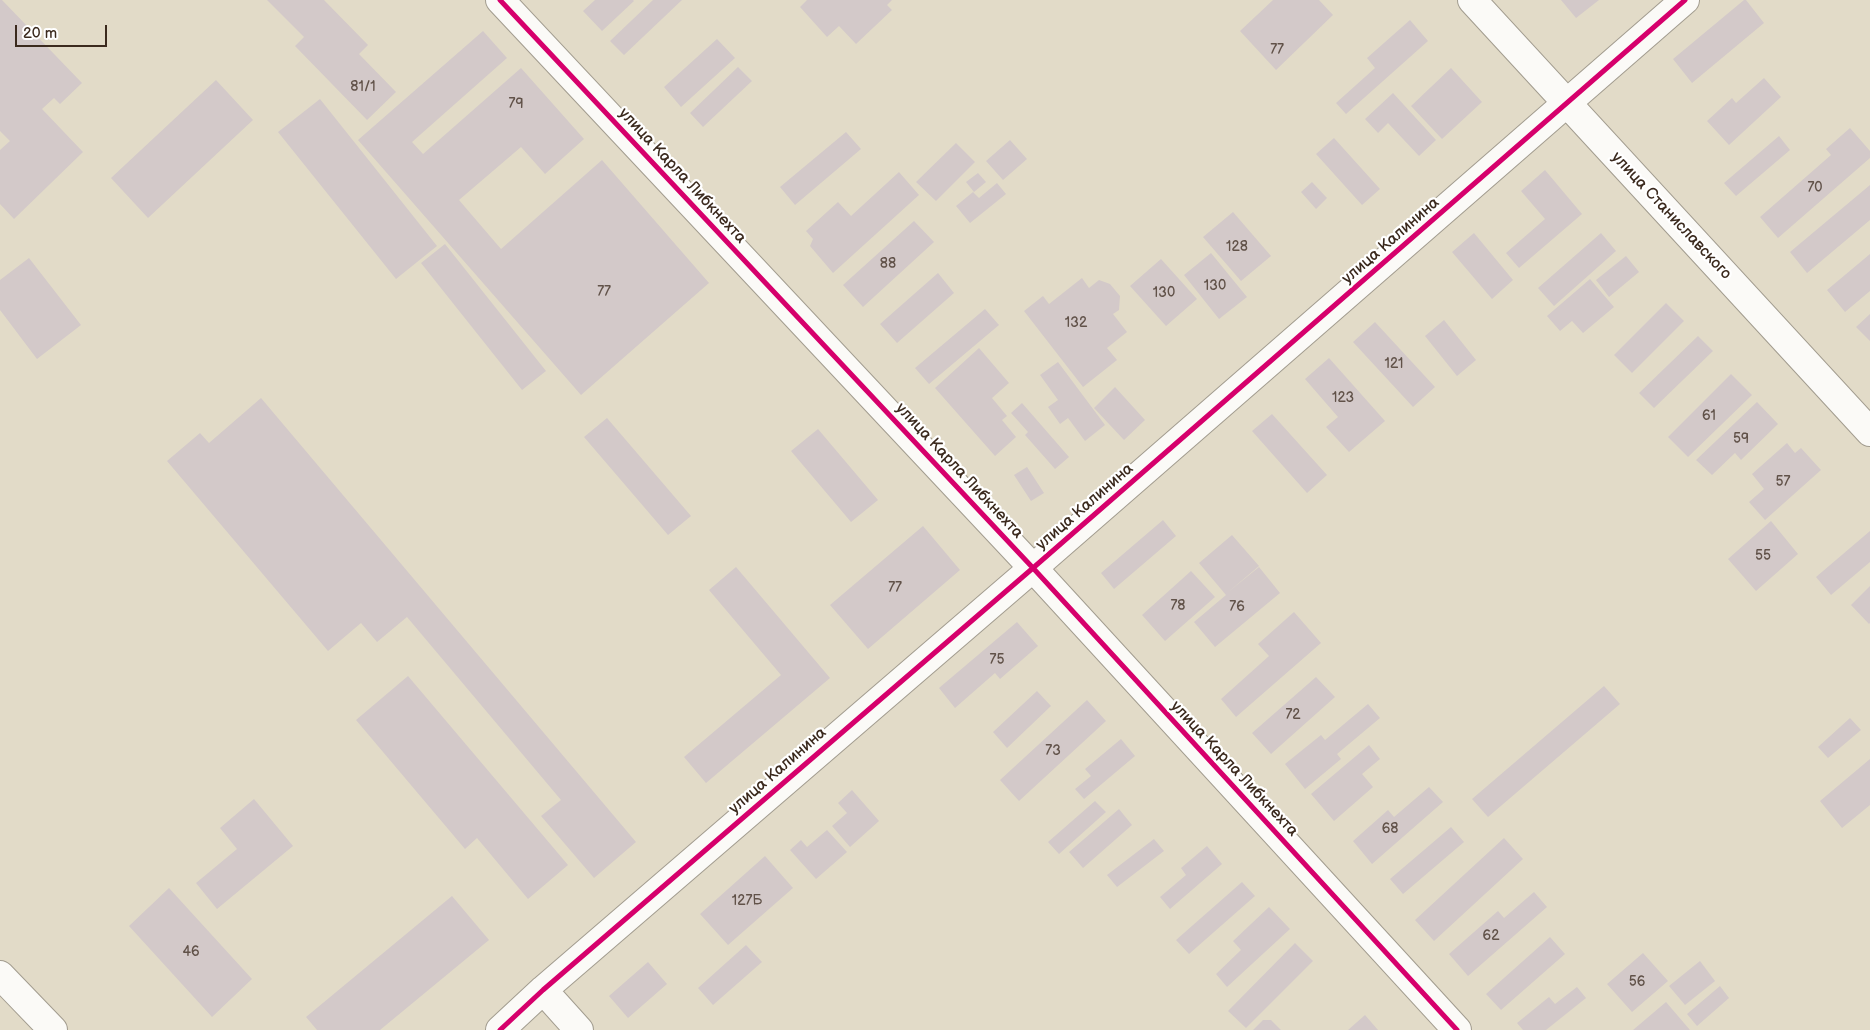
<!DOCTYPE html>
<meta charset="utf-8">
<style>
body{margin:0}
#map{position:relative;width:1870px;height:1030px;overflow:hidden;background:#e2dbc8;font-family:"Balsamiq Sans",sans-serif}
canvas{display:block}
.scale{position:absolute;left:15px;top:25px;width:92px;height:22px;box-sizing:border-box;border:2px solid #3b2a1e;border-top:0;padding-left:6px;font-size:15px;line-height:18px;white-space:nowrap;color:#3b2a1e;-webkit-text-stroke:4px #fff;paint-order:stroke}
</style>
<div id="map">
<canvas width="1870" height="1030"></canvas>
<div class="scale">20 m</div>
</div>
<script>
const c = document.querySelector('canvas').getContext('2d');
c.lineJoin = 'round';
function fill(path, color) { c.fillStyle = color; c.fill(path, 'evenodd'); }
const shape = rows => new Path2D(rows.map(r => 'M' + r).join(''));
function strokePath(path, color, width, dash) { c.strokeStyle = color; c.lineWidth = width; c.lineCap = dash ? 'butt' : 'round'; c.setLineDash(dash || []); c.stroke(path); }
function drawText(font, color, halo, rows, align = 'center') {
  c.font = font + ' "Balsamiq Sans",sans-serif'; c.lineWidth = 4.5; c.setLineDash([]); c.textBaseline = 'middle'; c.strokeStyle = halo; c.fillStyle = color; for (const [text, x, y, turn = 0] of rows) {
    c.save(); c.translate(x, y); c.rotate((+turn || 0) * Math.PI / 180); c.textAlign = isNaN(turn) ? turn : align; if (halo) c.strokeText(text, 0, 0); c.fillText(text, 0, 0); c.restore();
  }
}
fill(shape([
 [0,0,2,0,82,83,60,104,54,98,42,109,83,152,14,219,0,204,0,150,10,141,0,131],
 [267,0,324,0,368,45,359,54,396,92,367,120,295,46,304,37],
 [595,0,633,0,634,1,602,31,583,11],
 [653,0,682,0,624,55,610,41],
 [807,0,892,0,887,5,892,10,856,44,839,26,827,37,800,7],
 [1273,0,1319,0,1333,15,1276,70,1240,31],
 [1561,0,1599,0,1576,18],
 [1744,0,1746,0,1764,23,1692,83,1673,59],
 [1410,20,1428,41,1346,114,1336,103,1375,68,1367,58],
 [483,31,507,58,412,142,423,154,521,68,584,139,545,174,521,147,459,200,501,249,602,160,709,283,581,395,358,140],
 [717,39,735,58,681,107,664,87],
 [738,67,752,81,703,127,690,113],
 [1451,68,1482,102,1442,139,1411,106],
 [1764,78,1781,97,1729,145,1707,121,1732,98,1736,103],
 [216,80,253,120,148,218,111,178],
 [1393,93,1436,140,1419,156,1388,123,1378,133,1365,119],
 [320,99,437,246,396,279,278,132],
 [1850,128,1870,151,1870,158,1778,238,1760,217,1831,155,1826,149],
 [846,132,861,149,795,205,780,187],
 [1779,136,1790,150,1736,196,1724,183],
 [1334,138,1380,189,1362,205,1316,154],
 [1010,140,1027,159,1003,180,986,161],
 [956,143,975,162,936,201,916,182],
 [1545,170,1582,214,1519,268,1506,253,1545,219,1521,191],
 [899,172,919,195,833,273,810,246,813,239,806,231,838,202,851,216],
 [978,173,986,182,974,192,966,182],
 [1312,182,1327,198,1316,209,1301,192],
 [997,183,1006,194,970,223,956,206,973,192,979,198],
 [1870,185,1870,220,1807,273,1790,252],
 [1233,212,1271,256,1241,281,1203,237],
 [914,221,934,242,863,307,843,285],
 [1474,233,1513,280,1492,299,1452,252],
 [1601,233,1616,251,1554,306,1538,288],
 [445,244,546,371,522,390,421,263],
 [1211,253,1247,297,1219,319,1184,275],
 [1870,254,1870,291,1845,312,1827,290],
 [1626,256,1639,272,1609,297,1596,280],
 [29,258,81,325,37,359,0,310,0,280],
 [1161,259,1197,299,1166,326,1130,286],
 [938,273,954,293,897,343,880,324],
 [1082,278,1089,288,1099,280,1110,284,1120,296,1119,310,1113,314,1127,332,1107,348,1117,360,1083,387,1024,311,1043,296,1049,304],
 [1590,279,1614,307,1583,333,1572,321,1560,331,1547,316],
 [1666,303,1684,321,1632,373,1614,355],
 [985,309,999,325,929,384,915,368],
 [1870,314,1870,341,1856,327],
 [1444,320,1476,360,1457,376,1425,336],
 [1375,322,1435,387,1413,407,1353,342],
 [1698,336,1713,351,1654,408,1639,393],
 [979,348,1009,383,992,398,1007,416,1002,420,1016,437,995,456,935,388],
 [1329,358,1385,421,1349,452,1326,427,1338,417,1305,379],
 [1058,362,1105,425,1085,441,1068,418,1060,424,1048,407,1058,400,1040,375],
 [1731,374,1752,395,1688,457,1668,437],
 [1115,387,1145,420,1124,440,1094,408],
 [261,398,636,842,594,878,541,816,561,800,407,617,377,642,361,623,328,651,167,461,200,433,209,443],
 [1757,402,1778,424,1741,460,1735,453,1712,475,1696,460],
 [1022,403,1069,457,1055,469,1025,435,1028,432,1011,413],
 [1272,414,1327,475,1307,493,1252,431],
 [607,418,691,516,668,535,584,437],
 [818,429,878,500,851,522,791,451],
 [1787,443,1795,453,1801,448,1821,470,1765,520,1749,502,1764,489,1752,474],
 [1027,467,1044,493,1031,501,1014,475],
 [1163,520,1176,536,1114,589,1101,573],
 [1771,521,1798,554,1756,591,1728,559],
 [923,526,960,570,868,649,830,605],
 [1870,531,1870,562,1831,595,1816,577],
 [1232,535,1259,566,1227,593,1259,567,1280,593,1215,647,1194,622,1226,595,1199,563],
 [736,567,830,678,706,783,684,757,781,675,709,590],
 [1191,571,1215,597,1165,641,1142,615],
 [1870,586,1870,623,1869,624,1851,605],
 [1294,612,1321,643,1236,717,1221,699,1269,656,1258,644],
 [1017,622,1038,646,1000,679,995,673,955,708,939,688],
 [408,676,568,865,528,899,477,838,465,849,356,720],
 [1316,677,1335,697,1271,754,1252,733],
 [1604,686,1620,704,1488,817,1472,799],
 [1037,691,1051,706,1007,748,993,732],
 [1087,700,1106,721,1019,801,1000,780],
 [1368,704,1380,718,1337,754,1341,759,1305,789,1285,764,1321,735,1325,740],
 [1850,718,1861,730,1828,758,1818,747],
 [1121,739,1135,756,1084,799,1075,789,1091,776,1085,769],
 [1369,745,1380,759,1362,774,1373,787,1334,821,1311,794],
 [1870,759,1870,805,1842,828,1820,801],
 [1429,787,1443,802,1372,864,1353,841,1388,810,1394,817],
 [852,790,879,821,850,847,832,826,847,813,838,803],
 [254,799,293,846,217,909,196,883,237,849,220,828],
 [1095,801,1106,812,1059,854,1048,842],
 [1119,809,1132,825,1083,868,1069,852],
 [1451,827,1464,842,1403,894,1390,879],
 [827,830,847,852,816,879,790,850,801,840,807,847],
 [1504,838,1523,859,1434,941,1415,920],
 [1154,839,1164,851,1117,887,1107,875],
 [1207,846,1222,864,1170,909,1160,897,1186,875,1181,868],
 [765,856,793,888,728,945,700,914],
 [1242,882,1255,896,1189,954,1176,940],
 [169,888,252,979,212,1017,129,926],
 [1534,892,1547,907,1468,976,1449,954,1498,911,1504,918],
 [452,896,489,940,380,1030,317,1030,306,1017],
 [1269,907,1290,929,1227,987,1216,974,1241,950,1233,941],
 [1550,937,1565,954,1501,1010,1486,994],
 [1295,943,1313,961,1246,1028,1228,1011],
 [746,945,762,962,713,1005,698,988],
 [1643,953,1668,981,1632,1012,1607,984],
 [1700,961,1715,981,1685,1005,1669,986],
 [648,962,667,984,628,1018,609,996],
 [1720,986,1729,998,1697,1026,1687,1014],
 [1577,987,1586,998,1546,1030,1523,1030,1517,1023,1549,997,1555,1004],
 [1666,1002,1690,1030,1633,1030],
 [1365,1015,1378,1030,1348,1030],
 [1263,1020,1271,1020,1281,1030,1253,1030]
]), '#d3c9c9');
const minor = shape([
 [500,0,1033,568,1457,1030],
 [1472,0,1870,432],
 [0,975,53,1030],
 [543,990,579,1030],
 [500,1030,543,990,1033,568,1685,0]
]);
strokePath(minor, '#a29c8f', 30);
strokePath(minor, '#fbfaf7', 28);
strokePath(shape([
 [500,0,1033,568,1457,1030],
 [500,1030,543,990,1033,568,1685,0]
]), '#d6006c', 5);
drawText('14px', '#615249', null, [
 ["77",1277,50],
 ["81/1",363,87],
 ["79",516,104],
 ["70",1815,188],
 ["128",1237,247],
 ["88",888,264],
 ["130",1215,286],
 ["77",604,292],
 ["130",1164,293],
 ["132",1076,323],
 ["121",1394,364],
 ["123",1343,398],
 ["61",1709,416],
 ["59",1741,439],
 ["57",1783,482],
 ["55",1763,556],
 ["77",895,588],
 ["78",1178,606],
 ["76",1237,607],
 ["75",997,660],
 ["72",1293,715],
 ["73",1053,751],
 ["68",1390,829],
 ["127Б",747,901],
 ["62",1491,936],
 ["46",191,952],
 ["56",1637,982]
]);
drawText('16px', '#3b2a1e', '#fff', [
 ["улица Карла Либкнехта",682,176,47],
 ["улица Станиславского",1671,216,47],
 ["улица Калинина",1391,241,-41],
 ["улица Карла Либкнехта",959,471,47],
 ["улица Калинина",1085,507,-41],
 ["улица Карла Либкнехта",1234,769,47],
 ["улица Калинина",778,771,-41]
]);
</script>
